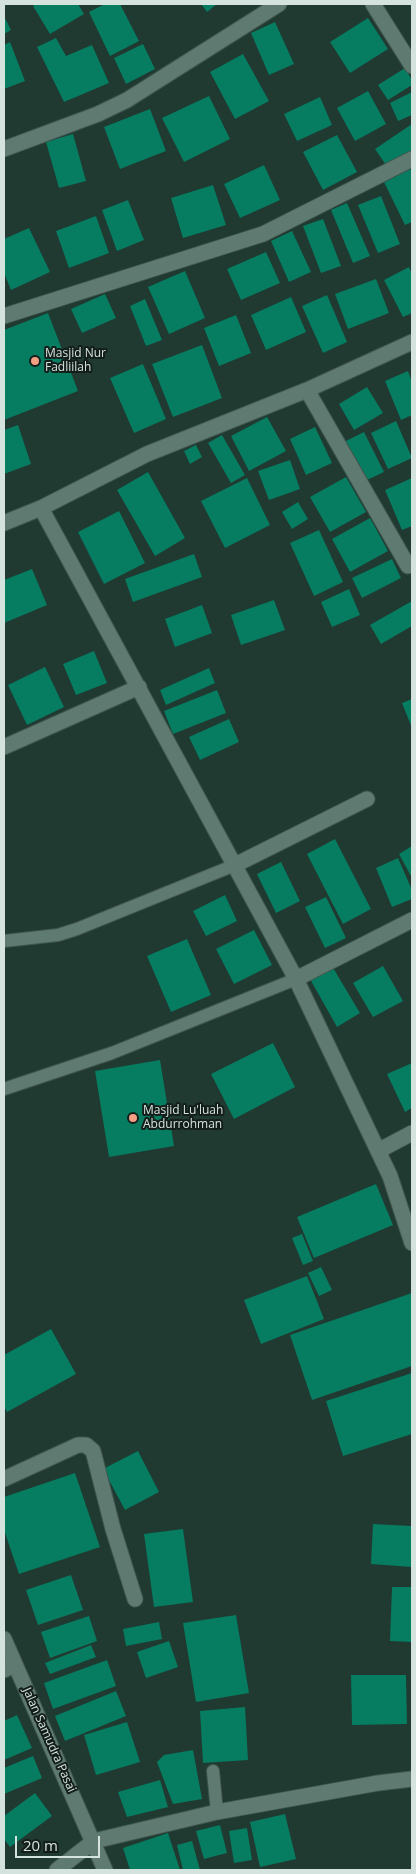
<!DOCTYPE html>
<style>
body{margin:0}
#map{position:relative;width:416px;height:1874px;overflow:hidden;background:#203931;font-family:"Open Sans",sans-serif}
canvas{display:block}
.frame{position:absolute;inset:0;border:5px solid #d4e3dd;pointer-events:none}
.scale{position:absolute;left:15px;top:1836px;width:85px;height:22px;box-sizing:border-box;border:2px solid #d4e3dd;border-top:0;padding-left:6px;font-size:15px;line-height:18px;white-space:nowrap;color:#d4e3dd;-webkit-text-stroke:4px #131e1a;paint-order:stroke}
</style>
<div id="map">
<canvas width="416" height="1874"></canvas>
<div class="frame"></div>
<div class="scale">20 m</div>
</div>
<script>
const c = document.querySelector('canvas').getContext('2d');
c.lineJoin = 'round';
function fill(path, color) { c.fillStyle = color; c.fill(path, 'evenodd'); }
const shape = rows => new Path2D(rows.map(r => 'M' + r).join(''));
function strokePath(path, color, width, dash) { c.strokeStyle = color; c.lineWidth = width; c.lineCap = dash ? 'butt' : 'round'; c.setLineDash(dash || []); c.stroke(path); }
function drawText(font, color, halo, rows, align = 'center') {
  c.font = font + ' "Open Sans",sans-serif'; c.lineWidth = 4; c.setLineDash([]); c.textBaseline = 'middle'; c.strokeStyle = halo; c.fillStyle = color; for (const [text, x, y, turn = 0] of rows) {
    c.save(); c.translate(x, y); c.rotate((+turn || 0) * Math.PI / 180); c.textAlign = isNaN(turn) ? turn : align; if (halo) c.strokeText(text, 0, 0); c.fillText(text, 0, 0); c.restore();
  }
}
fill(shape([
 [36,4,78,4,84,14,50,34,33,6],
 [105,4,120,4,139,41,110,56,89,12],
 [201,4,217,4,207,12],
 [4,16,11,30,4,34],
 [368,18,388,49,350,73,330,42],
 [275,22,294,64,269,75,251,33],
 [56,38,66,56,92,45,109,83,64,102,37,47],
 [10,42,25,81,4,89,4,45],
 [143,44,155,69,126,84,114,58],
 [243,54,269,101,235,119,210,72],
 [405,68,412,80,412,85,388,100,378,85],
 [368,91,386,124,355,141,337,108],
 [412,92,412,115,398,121,390,103],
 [209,96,230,139,184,162,162,118],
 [320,97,332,125,297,141,284,114],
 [150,109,166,151,120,169,104,127],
 [412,124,412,152,388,168,375,149],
 [73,134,86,181,59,188,46,142],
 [337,135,357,172,323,190,303,152],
 [264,165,280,200,240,218,224,184],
 [411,169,412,222,405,225,384,182],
 [213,185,226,225,183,238,171,198],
 [381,196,400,244,378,253,358,205],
 [128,200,144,240,117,251,102,210],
 [347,203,370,256,353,263,331,210],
 [96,216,109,253,69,268,56,231],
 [323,219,341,266,321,273,303,226],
 [29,228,50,272,11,290,4,273,4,239],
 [292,231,311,272,289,282,271,241],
 [266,252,280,283,241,300,227,269],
 [409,267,412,274,412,313,403,317,384,280],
 [185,271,205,318,169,334,148,287],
 [376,279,389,313,348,329,335,294],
 [105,294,116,318,82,333,71,309],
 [327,295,347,342,323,353,302,306],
 [291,297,306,332,266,350,251,315],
 [145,299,162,340,146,346,130,306],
 [48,313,78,391,4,420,4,330],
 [236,315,251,353,219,366,204,328],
 [202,345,222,398,173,417,152,364],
 [143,364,166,419,134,433,110,378],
 [408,371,412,382,412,415,401,420,385,381],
 [367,387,383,413,354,430,339,404],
 [267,417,286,451,249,471,231,436],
 [396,421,412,458,388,469,371,433],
 [18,425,31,464,4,474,4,430],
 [315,427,332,463,306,475,290,439],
 [364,432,384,472,365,481,344,442],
 [222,435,245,475,231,483,208,443],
 [196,445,202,457,190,464,184,451],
 [290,460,300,489,269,500,258,471],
 [148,472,185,538,155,556,117,490],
 [346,477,366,512,330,532,310,497],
 [247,478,270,525,225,548,201,501],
 [412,478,412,526,402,530,385,490],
 [298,502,308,519,292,529,282,512],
 [119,511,145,563,104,584,78,532],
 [370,518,388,551,350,572,332,539],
 [319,530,343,582,314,596,290,543],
 [194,554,202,577,133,602,125,579],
 [392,559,401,578,362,598,352,578],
 [32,569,47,605,4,623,4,580],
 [349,589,360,615,332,627,321,602],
 [274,600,285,630,241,645,231,615],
 [412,601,412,626,381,644,370,625],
 [202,605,212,633,175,647,165,619],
 [94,651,107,683,76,695,63,664],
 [45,667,64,707,27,725,8,685],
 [209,668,215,683,166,705,160,690],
 [217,690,226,713,173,734,164,711],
 [412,699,412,728,402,703],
 [229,719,239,742,200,760,189,737],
 [335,839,371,909,343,924,307,854],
 [412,846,412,878,399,854],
 [398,858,412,890,412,899,392,907,376,868],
 [281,862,300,901,276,913,257,874],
 [225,895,237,921,206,936,193,911],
 [326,897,346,938,325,948,305,907],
 [254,930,272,965,234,984,216,949],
 [187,939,211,995,171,1012,147,956],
 [332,966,360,1013,337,1027,310,979],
 [383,966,403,1001,373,1017,353,983],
 [273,1043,295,1087,234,1119,211,1074],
 [160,1060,174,1146,109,1157,95,1071],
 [412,1063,412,1108,405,1112,387,1074],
 [376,1184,393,1225,314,1258,297,1217],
 [302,1234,313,1261,303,1265,292,1238],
 [321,1267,332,1290,319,1296,308,1273],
 [307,1276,324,1319,261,1344,244,1300],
 [412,1293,412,1366,312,1400,290,1335],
 [51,1329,76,1374,7,1412,4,1406,4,1355],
 [412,1373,412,1434,343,1456,326,1401],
 [138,1451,159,1492,125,1510,103,1469],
 [75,1473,100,1547,19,1574,4,1530,4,1497],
 [373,1524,412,1526,412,1567,371,1564],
 [183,1529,193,1602,154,1607,144,1534],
 [71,1575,83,1610,38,1625,26,1590],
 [392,1587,412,1587,412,1642,390,1641],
 [236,1615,249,1693,196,1702,183,1623],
 [89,1616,97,1641,50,1658,41,1632],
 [159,1622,162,1639,126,1646,123,1629],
 [169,1641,178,1667,146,1678,137,1652],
 [91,1645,96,1657,50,1674,45,1663],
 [107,1660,116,1686,53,1709,44,1683],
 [351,1675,406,1675,407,1724,352,1725],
 [116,1691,126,1716,65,1741,55,1716],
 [245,1707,248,1760,203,1763,200,1711],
 [17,1715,32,1748,4,1760,4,1721],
 [127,1722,140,1762,96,1775,84,1735],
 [193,1750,202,1799,173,1804,157,1762,164,1755],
 [33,1756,42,1778,4,1794,4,1768],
 [160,1780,168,1807,127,1817,118,1792],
 [35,1793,52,1816,10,1847,4,1839,4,1816],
 [285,1814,296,1859,260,1867,250,1822],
 [220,1825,227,1853,204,1859,196,1831],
 [247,1828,252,1860,234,1863,229,1831],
 [168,1833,180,1870,130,1870,123,1848],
 [192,1841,200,1870,183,1870,177,1845]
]), '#067c61');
const lane = shape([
 [4,941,58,935,77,929,235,865],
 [4,1089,112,1053,296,979],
 [213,1771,217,1812]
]);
const street = shape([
 [373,4,412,66],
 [4,149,98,114,127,100,279,4],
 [4,316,263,234,412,159],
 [307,390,408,566],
 [41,508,296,979,412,920],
 [4,523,41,508,147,454,307,390,412,342],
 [4,747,139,687],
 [235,865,367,799],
 [296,979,390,1176,412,1243],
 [378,1151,412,1133],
 [4,1479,78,1445,86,1445,93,1451,113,1529,135,1599],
 [4,1670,15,1665]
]);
const secondary = shape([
 [4,1639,105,1870],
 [57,1870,94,1841,217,1812,378,1783,412,1779]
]);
strokePath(lane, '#405750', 14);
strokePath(street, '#405750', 17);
strokePath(secondary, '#405750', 17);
strokePath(lane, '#5f7a70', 12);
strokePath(street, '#5f7a70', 15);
strokePath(secondary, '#5f7a70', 15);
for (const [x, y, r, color] of [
 [35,361,5,"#f39f84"],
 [133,1118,5,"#f39f84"]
]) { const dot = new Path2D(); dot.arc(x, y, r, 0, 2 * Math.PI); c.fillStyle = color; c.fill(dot); strokePath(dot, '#131e1a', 2); }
drawText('12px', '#d4e3dd', '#131e1a', [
 ["Masjid Nur",45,354],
 ["Fadliilah",45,368],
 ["Masjid Lu'luah",143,1111],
 ["Abdurrohman",143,1125]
], 'left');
drawText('12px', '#d4e3dd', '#131e1a', [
 ["Jalan Samudra Pasai",49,1740,66]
]);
</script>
